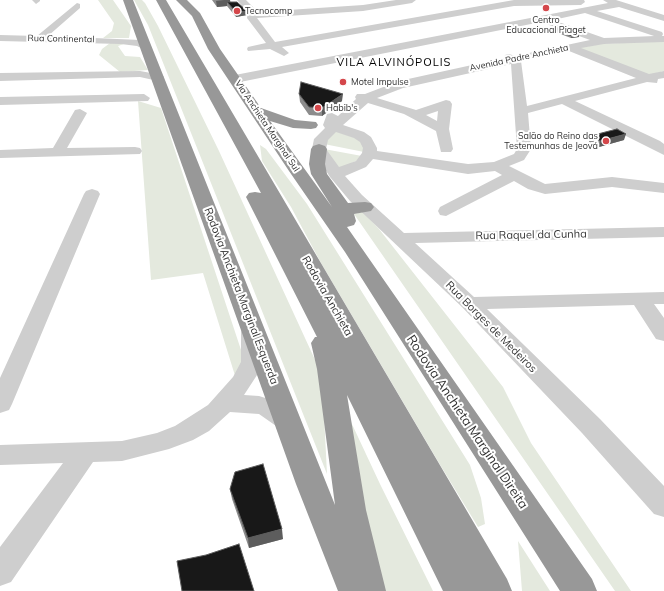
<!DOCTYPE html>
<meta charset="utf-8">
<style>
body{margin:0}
canvas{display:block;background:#fff}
</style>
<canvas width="664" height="591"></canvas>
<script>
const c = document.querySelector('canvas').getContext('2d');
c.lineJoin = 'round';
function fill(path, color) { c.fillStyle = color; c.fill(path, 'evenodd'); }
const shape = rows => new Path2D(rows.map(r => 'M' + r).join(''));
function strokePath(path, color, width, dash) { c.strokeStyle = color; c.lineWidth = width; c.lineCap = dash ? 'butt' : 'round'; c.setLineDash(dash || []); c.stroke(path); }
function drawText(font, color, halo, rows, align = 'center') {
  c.font = font + ' Mulish,sans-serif'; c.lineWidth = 4; c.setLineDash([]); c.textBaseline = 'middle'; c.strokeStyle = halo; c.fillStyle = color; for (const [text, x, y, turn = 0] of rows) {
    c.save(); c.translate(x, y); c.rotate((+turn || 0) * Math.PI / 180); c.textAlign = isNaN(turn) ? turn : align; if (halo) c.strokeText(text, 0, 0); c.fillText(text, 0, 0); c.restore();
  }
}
fill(shape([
 [98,0,113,0,131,26,129,38,103,38,112,31,114,23],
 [134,0,142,0,145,3,158,26,219,151,322,375,327,474,148,25],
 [664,41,664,71,649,75,578,48,600,44],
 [110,43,127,43,118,46,125,56,140,57,148,70,120,72,99,55,102,49],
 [138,101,161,108,244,359,237,382,203,273,151,280],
 [335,129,353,135,363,144,364,152,324,144],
 [260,145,266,149,307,204,470,465,481,498,485,524,478,527,439,463,321,263,291,207,262,161],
 [324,149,362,156,358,160,339,169],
 [363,212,379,229,503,387,531,443,631,591,615,591,354,214],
 [351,422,380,484,433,591,382,591,371,562],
 [518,541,550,591,522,591]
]), '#e4e9de');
fill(shape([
 [32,0,40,0,40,1,36,4,32,0],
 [237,0,246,0,258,12,363,5,396,0,416,0,412,3,363,11,257,18,275,42,514,0,584,0,585,2,581,5,514,6,282,47,289,53,284,56,270,49,248,51,247,49,248,47,266,43,247,18,248,12,237,0],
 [603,0,616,0,664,15,664,21,619,7,597,11,662,32,663,34,662,36,664,36,664,42,604,44,581,48,649,74,664,71,664,78,658,79,657,83,647,82,575,101,660,141,664,144,664,155,562,104,528,113,531,149,524,160,509,166,545,184,612,177,664,183,664,193,612,187,545,194,528,189,514,181,446,216,440,215,438,211,440,207,502,175,495,171,468,174,373,159,366,167,345,176,362,195,404,233,664,227,664,237,415,243,474,297,664,292,664,304,654,304,664,318,664,341,656,339,634,305,487,309,600,419,664,486,664,517,654,514,582,433,462,307,350,201,330,177,312,149,314,139,325,128,323,125,327,114,332,113,338,116,356,99,355,97,357,94,365,94,399,81,504,58,505,55,509,54,515,56,590,40,541,22,235,83,229,79,235,75,608,3,603,0],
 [585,13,654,36,655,36,604,38,553,20,585,13],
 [569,51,636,78,527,106,521,61,569,51],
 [511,64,517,149,514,154,494,162,468,164,377,151,377,148,371,137,364,132,343,125,368,103,404,114,436,131,441,152,451,152,453,149,449,129,452,104,450,101,446,100,416,110,377,98,403,88,511,64],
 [438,111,437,121,426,115,438,111],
 [336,132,354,138,360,142,363,148,362,153,356,161,339,167,326,149,328,140,336,132],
 [77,3,80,4,80,8,48,36,140,40,152,48,147,51,137,46,121,44,0,41,0,35,37,36,77,3],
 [140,71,162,75,164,77,158,81,140,77,0,81,0,73,140,71],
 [144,94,150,98,148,101,0,105,0,97,144,94],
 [80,109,87,113,67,148,135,147,140,148,142,151,140,154,0,158,0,150,53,148,75,110,80,109],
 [92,189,98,191,100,194,12,404,9,410,0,413,0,378,84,194,86,191,92,189],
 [252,325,260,327,263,332,263,362,259,372,244,395,259,396,278,402,297,414,300,421,297,428,288,430,279,428,259,414,230,412,209,431,193,440,169,449,122,461,93,462,11,582,0,586,0,547,63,463,0,465,0,445,122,441,157,433,175,426,208,405,233,377,241,362,241,332,244,327,252,325]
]), '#cecece');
fill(shape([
 [123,0,133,0,335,505,317,369,311,343,315,337,317,337,246,197,249,193,255,192,261,193,156,0,166,0,507,579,512,591,443,591,347,395,366,510,386,591,338,591,296,484,123,0],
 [176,0,187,0,200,13,220,49,261,108,295,120,316,122,318,125,316,128,311,129,293,128,270,121,332,207,311,174,309,164,311,149,313,146,319,144,325,146,327,149,325,164,327,174,348,203,365,202,371,203,374,207,371,211,354,214,356,221,354,225,347,227,592,579,597,591,560,591,345,252,289,171,208,49,192,16,176,0]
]), '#989898');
fill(shape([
 [212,0,230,0,230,2,247,15,236,17,227,6,217,7],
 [550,28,579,34,579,37,571,38,550,30],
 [299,94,342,101,322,116,309,115,300,102],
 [590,136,624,140,599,147,589,142],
 [230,489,283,539,249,548,232,499]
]), '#8c8c8c');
fill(shape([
 [224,0,230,0,231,5,227,2,227,6,217,7,216,1],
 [247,11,247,15,236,17,236,12],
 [579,34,579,37,571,38,572,36],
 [343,94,342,101,322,116,322,108],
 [626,134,624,140,599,147,600,141],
 [282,529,283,539,249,548,248,538]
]), '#5d5d5d');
const building = shape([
 [227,2,237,2,247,11,236,12,227,2],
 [556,27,579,34,572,36,550,28,556,27],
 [301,82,343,94,322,108,309,107,299,94,301,82],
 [617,129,626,134,600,141,590,136,617,129],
 [263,464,282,529,248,538,230,489,235,472,263,464],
 [239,544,254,591,182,591,177,561,206,555,239,544]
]);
fill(building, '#181818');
strokePath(building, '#5d5d5d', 1);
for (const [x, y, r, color] of [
 [546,8,4,"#d4474b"],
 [237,11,4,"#d4474b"],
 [343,82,4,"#d4474b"],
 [318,108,4,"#d4474b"],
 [606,141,4,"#d4474b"]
]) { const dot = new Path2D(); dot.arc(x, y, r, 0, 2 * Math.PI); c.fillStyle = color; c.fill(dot); strokePath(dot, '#fff', 1.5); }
drawText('9px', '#313131', '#fff', [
 ["Tecnocomp",245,11],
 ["Centro",546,20,"center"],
 ["Educacional Piaget",546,30,"center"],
 ["Motel Impulse",351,82],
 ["Habib's",326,108],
 ["Salão do Reino das",598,136,"right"],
 ["Testemunhas de Jeová",598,146,"right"]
], 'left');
drawText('9px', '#313131', '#fff', [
 ["Rua Continental",61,39,1],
 ["Avenida Padre Anchieta",519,58,-12],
 ["Via Anchieta Marginal Sul",267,126,56]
]);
c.letterSpacing = '1px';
drawText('11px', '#000', '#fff', [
 ["VILA ALVINÓPOLIS",394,63]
]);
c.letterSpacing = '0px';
drawText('11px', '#313131', '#fff', [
 ["Rua Raquel da Cunha",531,235,-1],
 ["Rodovia Anchieta Marginal Esquerda",241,296,69],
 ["Rodovia Anchieta",327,296,60],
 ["Rua Borges de Medeiros",491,327,45]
]);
drawText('13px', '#313131', '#fff', [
 ["Rodovia Anchieta Marginal Direita",467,422,56]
]);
</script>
